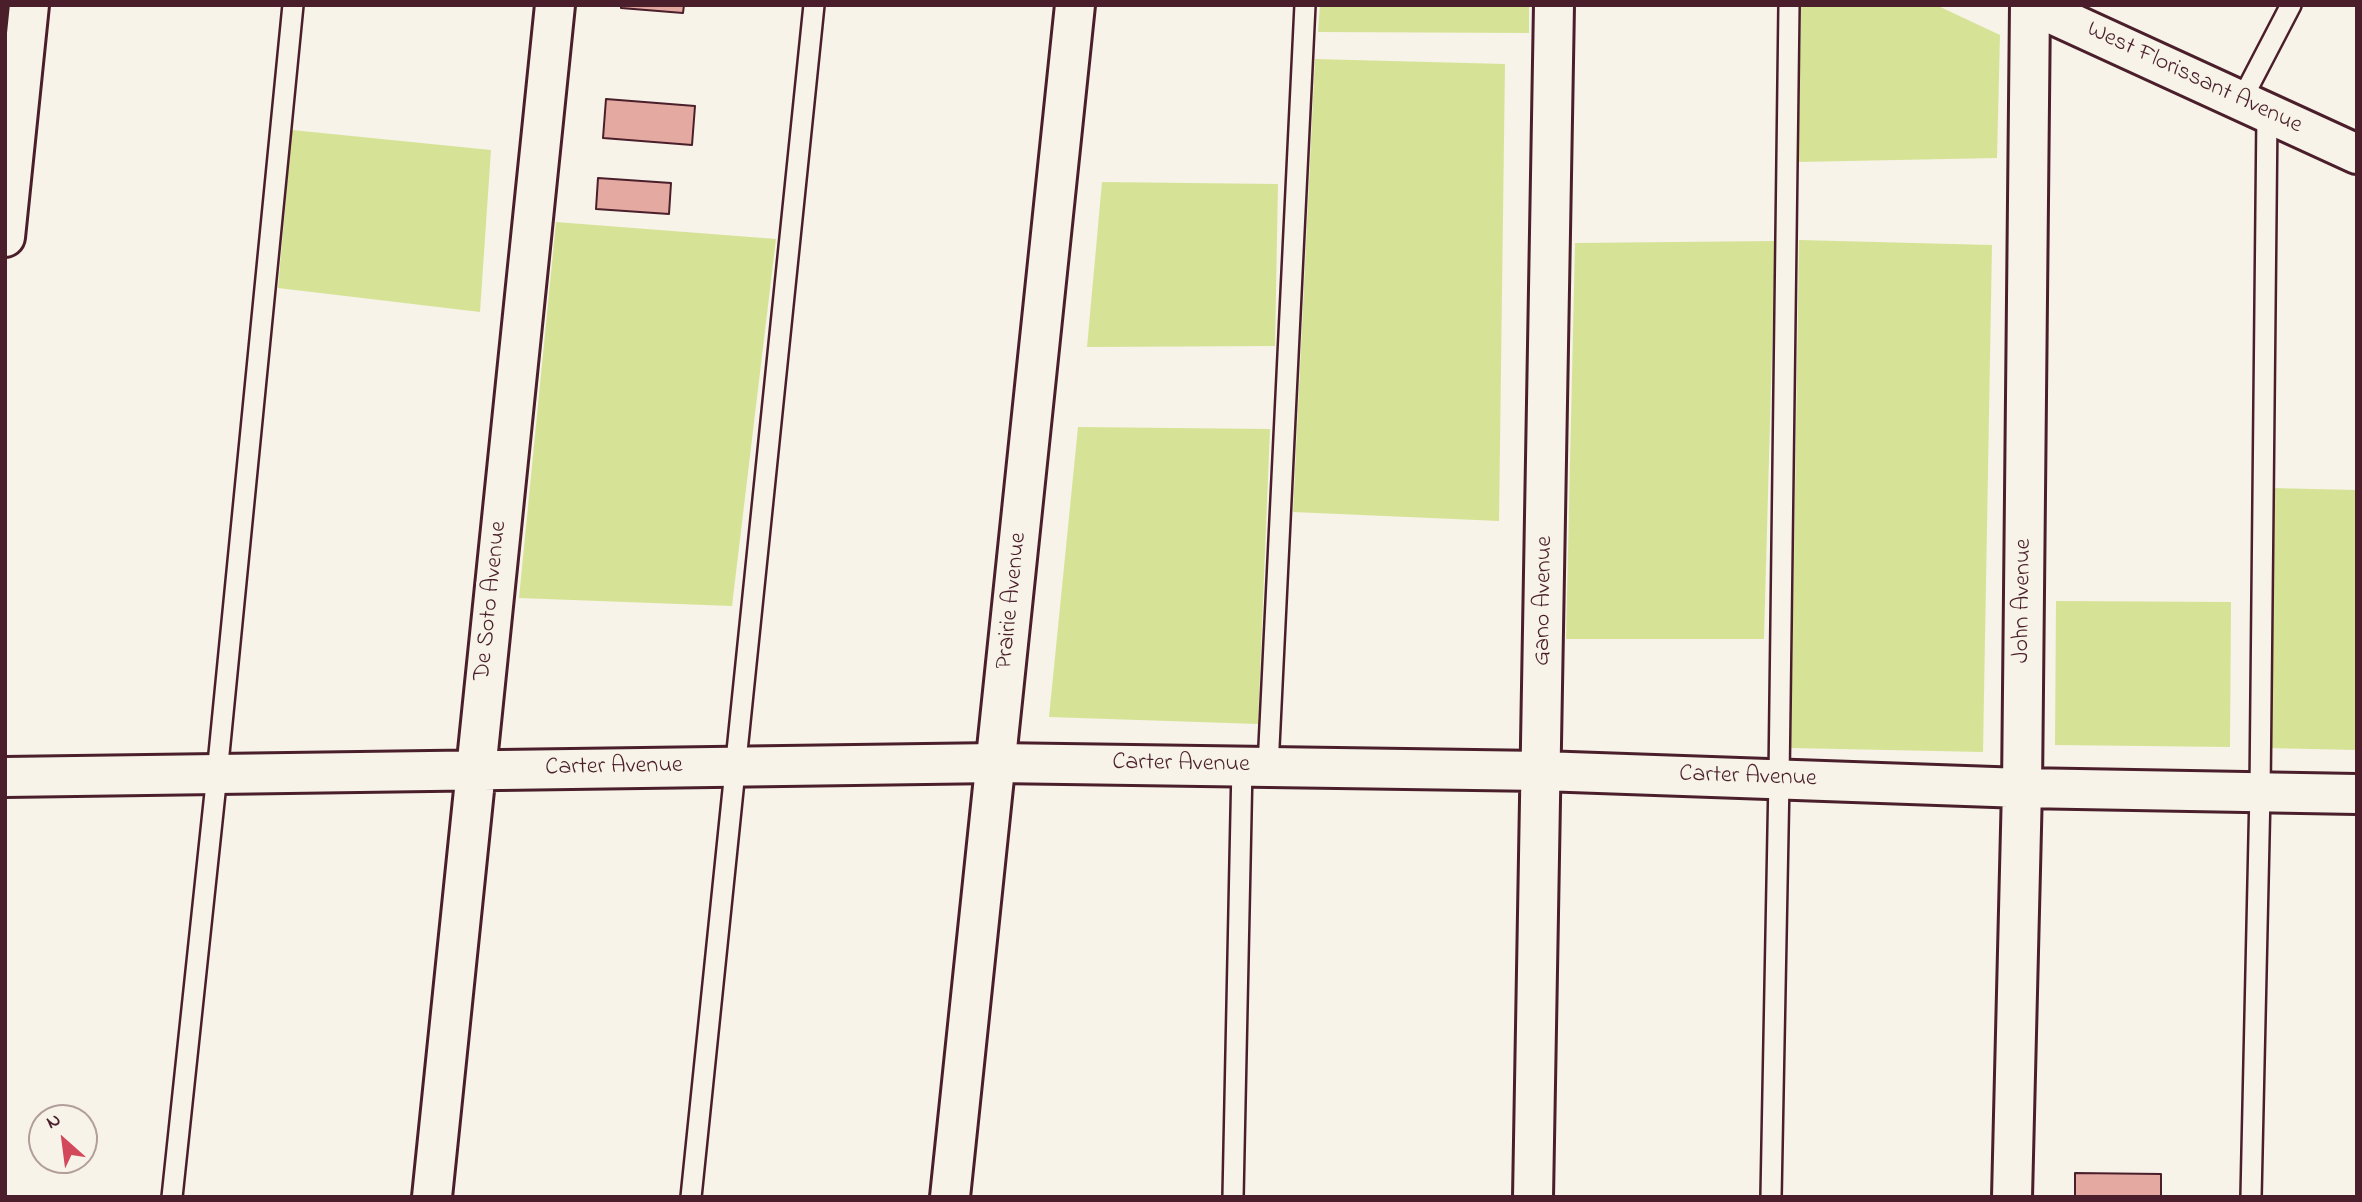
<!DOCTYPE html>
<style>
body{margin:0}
#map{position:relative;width:2362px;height:1202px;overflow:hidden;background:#f7f3e8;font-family:"Indie Flower",sans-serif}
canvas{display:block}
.frame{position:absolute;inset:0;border:7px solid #4a1f2b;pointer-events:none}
.north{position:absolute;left:28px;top:1104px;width:70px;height:70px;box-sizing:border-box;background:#f7f3e8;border:2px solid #b29e9c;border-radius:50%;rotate:332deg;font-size:19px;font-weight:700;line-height:28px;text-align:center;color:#4a1f2b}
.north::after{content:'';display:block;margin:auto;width:24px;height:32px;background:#d1495b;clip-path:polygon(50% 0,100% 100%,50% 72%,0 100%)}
</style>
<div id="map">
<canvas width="2362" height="1202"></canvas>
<div class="frame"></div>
<div class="north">N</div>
</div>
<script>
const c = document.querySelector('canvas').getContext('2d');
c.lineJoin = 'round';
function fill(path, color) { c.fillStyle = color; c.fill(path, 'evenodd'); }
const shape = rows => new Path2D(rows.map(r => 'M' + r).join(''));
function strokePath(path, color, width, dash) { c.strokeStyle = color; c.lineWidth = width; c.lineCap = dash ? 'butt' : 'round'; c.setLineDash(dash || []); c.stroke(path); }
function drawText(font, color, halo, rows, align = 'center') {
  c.font = font + ' "Indie Flower",sans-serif'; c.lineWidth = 6; c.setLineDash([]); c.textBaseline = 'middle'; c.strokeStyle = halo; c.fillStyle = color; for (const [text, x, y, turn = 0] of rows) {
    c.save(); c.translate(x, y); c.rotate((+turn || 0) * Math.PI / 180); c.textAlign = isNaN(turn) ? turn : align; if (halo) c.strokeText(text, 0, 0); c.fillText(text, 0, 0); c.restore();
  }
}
fill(shape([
 [1320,5,1529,5,1529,33,1318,32],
 [1801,5,1936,5,2000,35,1997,158,1798,162],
 [1315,59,1505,64,1499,521,1293,512],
 [292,130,491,150,480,312,278,288],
 [1102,182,1278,184,1275,346,1087,347],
 [556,222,776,239,732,606,519,598],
 [1799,240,1992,245,1983,752,1791,748],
 [1775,241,1764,639,1566,639,1575,243],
 [1078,427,1270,429,1258,724,1049,717],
 [2271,488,2357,490,2357,750,2265,748],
 [2056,601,2231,602,2230,747,2055,745]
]), '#d6e396');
const building = shape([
 [621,5,684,5,683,13,621,8,621,5],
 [606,99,695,106,692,145,603,138,606,99],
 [598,178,671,183,669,214,596,209,598,178],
 [2075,1173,2161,1174,2161,1197,2075,1197,2075,1173]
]);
fill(building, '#e4aaa2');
strokePath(building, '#4a1f2b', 2);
const service = shape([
 [2241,101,2291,5],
 [1268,767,1305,5],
 [172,1197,217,774,293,5],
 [691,1197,814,5],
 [1233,1197,1242,766],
 [1771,1197,1779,779,1789,5],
 [2251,1197,2260,792,2267,113]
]);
const minor = shape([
 [5,237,29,5],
 [5,777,996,763,1542,771,2022,788,2357,794],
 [432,1197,555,5],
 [1533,1197,1554,5],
 [2012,1197,2022,788,2030,5]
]);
const tertiary = shape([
 [950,1197,1075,5]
]);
const secondary = shape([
 [2032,5,2357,154]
]);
strokePath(service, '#4a1f2b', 24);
strokePath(minor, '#4a1f2b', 44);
strokePath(tertiary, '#4a1f2b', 44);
strokePath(secondary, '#4a1f2b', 44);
strokePath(service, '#f7f3e8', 19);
strokePath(minor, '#f7f3e8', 38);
strokePath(tertiary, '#f7f3e8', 38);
strokePath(secondary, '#f7f3e8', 38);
drawText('24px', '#4a1f2b', '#f7f3e8', [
 ["West Florissant Avenue",2194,79,25],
 ["De Soto Avenue",492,601,-84],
 ["Prairie Avenue",1013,601,-84],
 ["Gano Avenue",1545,601,-89],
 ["John Avenue",2024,601,-89],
 ["Carter Avenue",1181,765,1],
 ["Carter Avenue",614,768,-1],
 ["Carter Avenue",1748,778,2]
]);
</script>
